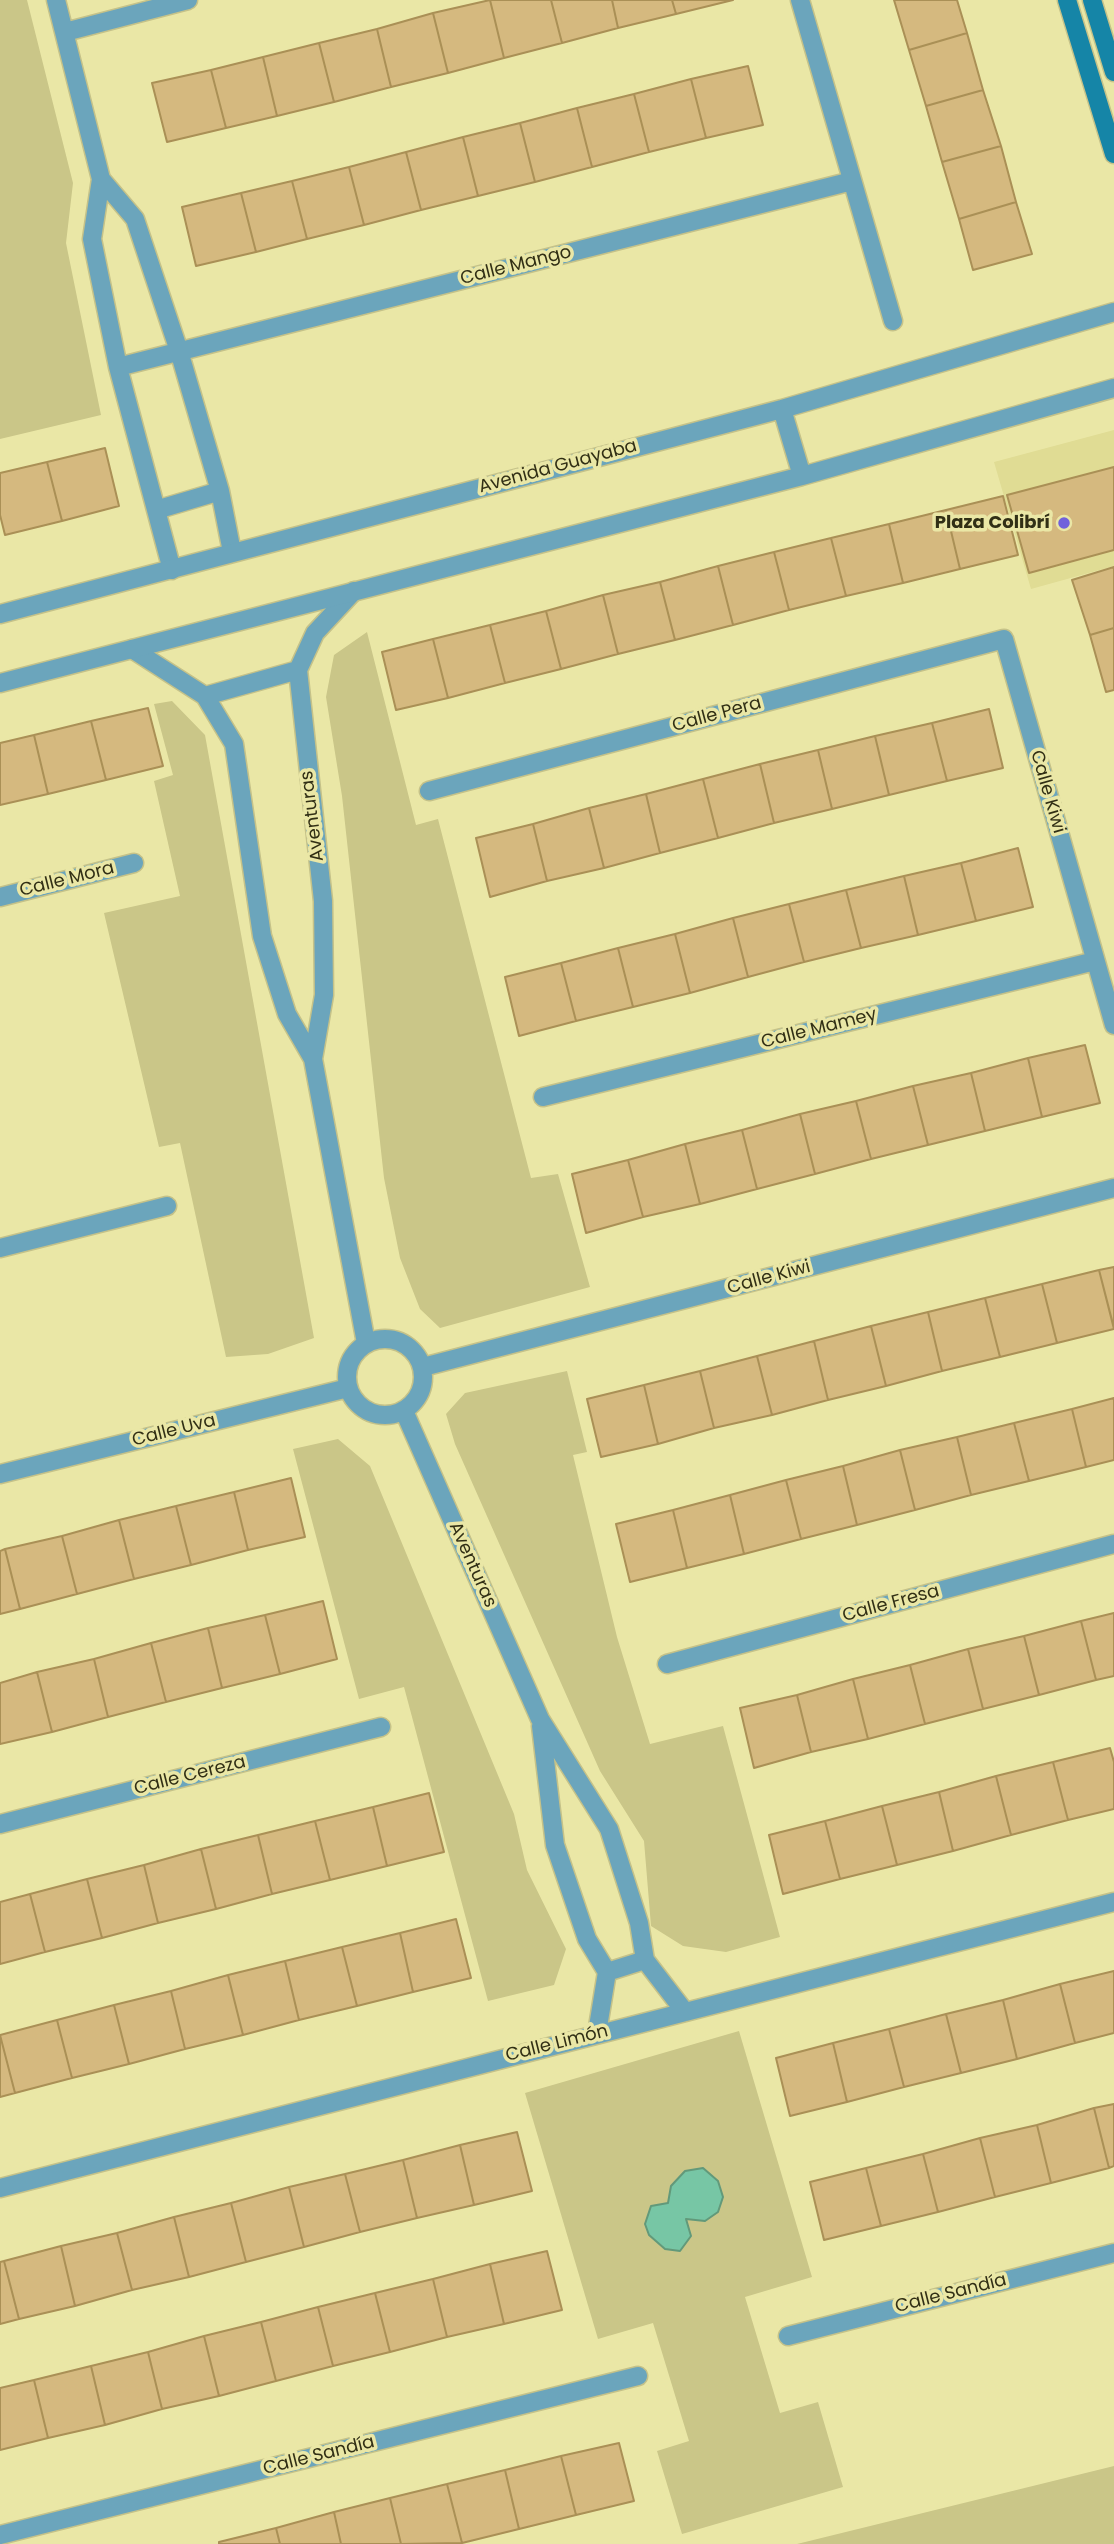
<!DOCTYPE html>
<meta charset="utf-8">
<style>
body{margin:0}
canvas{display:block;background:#eae7a6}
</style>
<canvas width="1114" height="2544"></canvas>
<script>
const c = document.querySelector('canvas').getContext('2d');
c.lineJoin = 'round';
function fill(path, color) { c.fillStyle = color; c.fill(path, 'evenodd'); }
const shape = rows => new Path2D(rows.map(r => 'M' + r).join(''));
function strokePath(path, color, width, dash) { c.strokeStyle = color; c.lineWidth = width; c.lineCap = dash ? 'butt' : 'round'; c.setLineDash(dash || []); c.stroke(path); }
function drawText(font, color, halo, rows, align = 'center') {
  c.font = font + ' Poppins,sans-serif'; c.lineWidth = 7; c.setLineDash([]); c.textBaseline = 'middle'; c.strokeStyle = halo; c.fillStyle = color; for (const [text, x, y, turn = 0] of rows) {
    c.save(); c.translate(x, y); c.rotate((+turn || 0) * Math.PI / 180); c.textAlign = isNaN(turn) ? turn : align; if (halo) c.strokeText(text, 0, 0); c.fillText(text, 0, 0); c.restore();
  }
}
fill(shape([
 [1114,430,1114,566,1031,589,994,462]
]), '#e0dc94');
fill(shape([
 [0,0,27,0,73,183,66,243,101,415,0,439],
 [367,632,416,825,438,819,531,1178,558,1174,590,1287,440,1328,420,1309,400,1258,384,1178,342,796,326,697,334,655],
 [172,701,205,735,314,1338,268,1354,226,1357,180,1143,159,1147,104,913,180,896,154,781,173,775,154,704],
 [567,1371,587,1452,573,1455,617,1637,650,1744,723,1726,780,1937,726,1952,683,1946,651,1926,644,1841,600,1771,455,1444,446,1414,465,1393],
 [338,1439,370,1466,514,1814,527,1870,566,1949,554,1985,488,2001,404,1687,359,1699,293,1449],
 [739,2031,812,2277,745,2297,780,2413,818,2402,843,2487,682,2534,657,2451,689,2441,653,2323,598,2339,525,2093],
 [1114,2466,1114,2544,797,2544]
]), '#cac688');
const water = shape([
 [703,2168,718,2181,723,2197,718,2212,705,2221,686,2219,691,2236,680,2251,665,2249,649,2235,645,2224,651,2206,668,2203,671,2186,685,2171,703,2168]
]);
fill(water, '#77c6a5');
strokePath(water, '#62997a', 2);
const building = shape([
 [490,0,551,0,562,43,504,58,490,0],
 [490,0,504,58,448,73,433,13,490,0],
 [551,0,612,0,618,28,562,43,551,0],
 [612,0,672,0,676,14,618,28,612,0],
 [672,0,733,0,676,14,672,0],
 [894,0,957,0,967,33,909,50,894,0],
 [433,13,448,73,391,87,377,29,433,13],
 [377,29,391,87,334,102,319,43,377,29],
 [967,33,983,90,926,106,909,50,967,33],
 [319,43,334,102,277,116,263,57,319,43],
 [263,57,277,116,226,128,211,70,263,57],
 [748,66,763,125,706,138,691,79,748,66],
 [211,70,226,128,167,142,152,83,211,70],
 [691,79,706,138,649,152,634,94,691,79],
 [983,90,1001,146,942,162,926,106,983,90],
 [634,94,649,152,592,167,577,108,634,94],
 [577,108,592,167,535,182,520,123,577,108],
 [520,123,535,182,478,196,463,137,520,123],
 [463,137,478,196,421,210,406,152,463,137],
 [1001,146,1016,202,959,219,942,162,1001,146],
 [406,152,421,210,364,225,349,167,406,152],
 [349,167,364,225,307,239,292,181,349,167],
 [292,181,307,239,256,252,241,193,292,181],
 [241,193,256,252,196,266,182,207,241,193],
 [1016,202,1032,254,973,270,959,219,1016,202],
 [105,448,119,506,62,521,47,462,105,448],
 [47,462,62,521,5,535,0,515,0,473,47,462],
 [1114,467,1114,550,1029,573,1007,495,1114,467],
 [1003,496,1018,555,960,569,946,510,1003,496],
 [946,510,960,569,903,583,889,524,946,510],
 [889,524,903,583,846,596,831,538,889,524],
 [831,538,846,596,789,610,774,552,831,538],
 [774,552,789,610,733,625,718,566,774,552],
 [718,566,733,625,675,640,660,582,718,566],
 [1114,567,1114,628,1090,635,1072,580,1114,567],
 [660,582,675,640,618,654,603,595,660,582],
 [603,595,618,654,561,669,546,611,603,595],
 [546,611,561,669,505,683,490,625,546,611],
 [490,625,505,683,448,698,433,639,490,625],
 [1114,628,1114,690,1106,692,1090,635,1114,628],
 [433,639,448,698,396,710,382,652,433,639],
 [148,708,163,766,106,780,91,721,148,708],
 [989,709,1003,768,947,781,932,723,989,709],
 [91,721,106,780,48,794,34,735,91,721],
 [932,723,947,781,889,795,875,736,932,723],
 [34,735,48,794,0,805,0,743,34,735],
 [875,736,889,795,832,809,818,750,875,736],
 [818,750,832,809,774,823,760,764,818,750],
 [760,764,774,823,718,838,703,779,760,764],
 [703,779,718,838,660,853,646,794,703,779],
 [646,794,660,853,604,868,589,808,646,794],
 [589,808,604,868,547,881,533,824,589,808],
 [533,824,547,881,490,897,476,838,533,824],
 [1018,848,1033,907,976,921,961,863,1018,848],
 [961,863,976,921,918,935,904,876,961,863],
 [904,876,918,935,861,948,846,890,904,876],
 [846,890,861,948,804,962,789,904,846,890],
 [789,904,804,962,748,977,733,918,789,904],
 [733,918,748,977,690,993,675,934,733,918],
 [675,934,690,993,633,1007,618,948,675,934],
 [618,948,633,1007,576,1021,561,963,618,948],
 [561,963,576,1021,519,1036,505,977,561,963],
 [1085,1045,1100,1103,1042,1117,1028,1058,1085,1045],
 [1028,1058,1042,1117,985,1131,971,1073,1028,1058],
 [971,1073,985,1131,928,1145,913,1086,971,1073],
 [913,1086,928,1145,871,1159,856,1101,913,1086],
 [856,1101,871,1159,815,1174,800,1114,856,1101],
 [800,1114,815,1174,757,1189,742,1130,800,1114],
 [742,1130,757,1189,700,1204,685,1144,742,1130],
 [685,1144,700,1204,643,1217,628,1160,685,1144],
 [628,1160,643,1217,586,1233,572,1174,628,1160],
 [1114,1267,1114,1328,1099,1270,1114,1267],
 [1099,1270,1114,1329,1057,1343,1042,1284,1099,1270],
 [1042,1284,1057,1343,1000,1357,985,1298,1042,1284],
 [985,1298,1000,1357,942,1371,928,1312,985,1298],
 [928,1312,942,1371,886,1386,871,1326,928,1312],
 [871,1326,886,1386,828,1400,814,1341,871,1326],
 [814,1341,828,1400,772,1415,757,1356,814,1341],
 [757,1356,772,1415,714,1428,700,1371,757,1356],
 [700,1371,714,1428,658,1444,644,1385,700,1371],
 [644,1385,658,1444,601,1457,587,1399,644,1385],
 [1114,1398,1114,1460,1086,1467,1072,1409,1114,1398],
 [1072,1409,1086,1467,1029,1481,1014,1423,1072,1409],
 [1014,1423,1029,1481,971,1495,957,1437,1014,1423],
 [957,1437,971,1495,915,1510,900,1450,957,1437],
 [900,1450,915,1510,857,1525,843,1466,900,1450],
 [843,1466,857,1525,801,1539,786,1480,843,1466],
 [291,1478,305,1537,248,1550,234,1492,291,1478],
 [786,1480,801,1539,744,1554,730,1495,786,1480],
 [234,1492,248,1550,191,1565,176,1506,234,1492],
 [730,1495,744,1554,687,1568,673,1510,730,1495],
 [176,1506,191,1565,134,1579,119,1520,176,1506],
 [673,1510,687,1568,630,1582,616,1524,673,1510],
 [119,1520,134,1579,77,1594,62,1536,119,1520],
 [62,1536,77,1594,20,1609,5,1549,62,1536],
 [5,1549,20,1609,0,1614,0,1551,5,1549],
 [323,1601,337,1659,280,1674,265,1615,323,1601],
 [1114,1613,1114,1676,1096,1680,1081,1621,1114,1613],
 [265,1615,280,1674,222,1688,208,1628,265,1615],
 [1081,1621,1096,1680,1039,1695,1024,1636,1081,1621],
 [208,1628,222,1688,166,1702,151,1643,208,1628],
 [1024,1636,1039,1695,983,1709,968,1649,1024,1636],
 [151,1643,166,1702,108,1717,94,1659,151,1643],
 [968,1649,983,1709,925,1724,910,1665,968,1649],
 [94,1659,108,1717,52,1732,37,1672,94,1659],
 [910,1665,925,1724,868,1739,853,1679,910,1665],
 [37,1672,52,1732,0,1744,0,1683,37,1672],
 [853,1679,868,1739,811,1752,797,1695,853,1679],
 [797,1695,811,1752,754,1768,740,1708,797,1695],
 [1110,1748,1114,1762,1114,1809,1068,1820,1053,1762,1110,1748],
 [1053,1762,1068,1820,1011,1835,996,1776,1053,1762],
 [996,1776,1011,1835,953,1851,939,1792,996,1776],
 [939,1792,953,1851,897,1865,882,1806,939,1792],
 [429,1793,444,1852,387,1866,373,1807,429,1793],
 [882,1806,897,1865,840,1879,825,1821,882,1806],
 [373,1807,387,1866,330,1880,315,1821,373,1807],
 [315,1821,330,1880,272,1894,258,1835,315,1821],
 [825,1821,840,1879,783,1894,769,1835,825,1821],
 [258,1835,272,1894,216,1909,201,1849,258,1835],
 [201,1849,216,1909,158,1923,144,1865,201,1849],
 [144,1865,158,1923,102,1938,87,1879,144,1865],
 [87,1879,102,1938,45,1952,30,1894,87,1879],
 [30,1894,45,1952,0,1964,0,1902,30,1894],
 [456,1919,471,1978,413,1992,400,1933,456,1919],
 [400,1933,413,1992,357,2006,342,1947,400,1933],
 [342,1947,357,2006,299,2020,285,1961,342,1947],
 [285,1961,299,2020,243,2035,228,1975,285,1961],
 [1114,1971,1114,2033,1075,2043,1060,1984,1114,1971],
 [228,1975,243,2035,185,2049,171,1991,228,1975],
 [1060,1984,1075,2043,1017,2059,1003,2000,1060,1984],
 [171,1991,185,2049,129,2064,114,2005,171,1991],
 [1003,2000,1017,2059,961,2073,946,2014,1003,2000],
 [114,2005,129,2064,72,2078,57,2020,114,2005],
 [946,2014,961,2073,904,2087,889,2029,946,2014],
 [57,2020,72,2078,15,2093,0,2035,57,2020],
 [889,2029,904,2087,847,2102,833,2043,889,2029],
 [0,2035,15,2093,0,2097,0,2035],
 [833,2043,847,2102,790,2116,776,2058,833,2043],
 [1114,2104,1114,2166,1109,2168,1094,2108,1114,2104],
 [1094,2108,1109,2168,1051,2183,1037,2125,1094,2108],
 [1037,2125,1051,2183,995,2197,980,2138,1037,2125],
 [517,2132,532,2191,474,2205,460,2145,517,2132],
 [980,2138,995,2197,938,2212,923,2154,980,2138],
 [460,2145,474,2205,417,2218,403,2160,460,2145],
 [923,2154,938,2212,881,2226,866,2168,923,2154],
 [403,2160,417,2218,360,2232,345,2174,403,2160],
 [866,2168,881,2226,824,2240,810,2182,866,2168],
 [345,2174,360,2232,304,2247,289,2187,345,2174],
 [289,2187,304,2247,246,2262,231,2203,289,2187],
 [231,2203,246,2262,189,2277,174,2217,231,2203],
 [174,2217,189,2277,132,2290,117,2233,174,2217],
 [117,2233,132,2290,75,2306,61,2246,117,2233],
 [61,2246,75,2306,19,2319,4,2261,61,2246],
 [547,2251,562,2310,504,2324,490,2264,547,2251],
 [4,2261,19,2319,0,2324,0,2262,4,2261],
 [490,2264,504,2324,447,2337,433,2279,490,2264],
 [433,2279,447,2337,390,2352,375,2293,433,2279],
 [375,2293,390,2352,333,2366,318,2307,375,2293],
 [318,2307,333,2366,276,2381,261,2322,318,2307],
 [261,2322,276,2381,219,2396,204,2336,261,2322],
 [204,2336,219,2396,162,2409,148,2352,204,2336],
 [148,2352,162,2409,105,2425,91,2366,148,2352],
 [91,2366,105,2425,48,2438,34,2380,91,2366],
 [34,2380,48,2438,0,2450,0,2388,34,2380],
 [619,2443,634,2501,576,2515,561,2456,619,2443],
 [561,2456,576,2515,519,2529,505,2470,561,2456],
 [505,2470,519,2529,462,2543,447,2484,505,2470],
 [447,2484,462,2543,401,2544,390,2498,447,2484],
 [390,2498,401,2544,341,2544,334,2512,390,2498],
 [334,2512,341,2544,280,2544,276,2528,334,2512],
 [276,2528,280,2544,219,2544,219,2542,276,2528]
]);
fill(building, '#d5b97f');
strokePath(building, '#aa9056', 2);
const minor = shape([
 [56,0,101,179,92,239,118,367,172,570],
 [800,0,893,321],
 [65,32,188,0],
 [101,179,135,219,179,351,220,491,232,552],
 [118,367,852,181],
 [156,510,220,491],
 [132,649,205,696,234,744,262,936,287,1014,313,1059,366,1343],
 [205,696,298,670],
 [429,791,1004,639,1114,1025],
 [0,897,134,863],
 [313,1059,324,995,323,901,298,670,315,633,354,591],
 [543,1097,1095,961],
 [0,1248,167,1206],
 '347 1377a38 38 0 1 1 76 0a38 38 0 1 1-76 0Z',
 [423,1367,1114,1188],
 [404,1411,540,1719,609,1829,639,1923,645,1960,685,2012],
 [0,1474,348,1388],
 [667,1664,1114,1544],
 [541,1726,555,1845,587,1939,607,1972,597,2033],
 [0,1824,381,1727],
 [607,1972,645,1960],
 [0,2188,1114,1902],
 [788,2336,1114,2253],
 [0,2535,638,2376]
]);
const tertiary = shape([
 [782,409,802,476],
 [0,614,782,409,1114,312],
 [0,683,802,476,1114,388]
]);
const secondary = shape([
 [1067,0,1114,154],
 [1092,0,1114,72]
]);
strokePath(minor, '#c5c289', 21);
strokePath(tertiary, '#c5c289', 21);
strokePath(secondary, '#c5c289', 21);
strokePath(minor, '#6ba5bc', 18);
strokePath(tertiary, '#6ba5bc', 18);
strokePath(secondary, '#1585a7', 18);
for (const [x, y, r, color] of [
 [1064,523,7,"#7161db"]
]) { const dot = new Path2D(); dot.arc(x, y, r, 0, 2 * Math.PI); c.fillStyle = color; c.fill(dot); strokePath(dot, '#eae7a6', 2.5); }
drawText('18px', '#312f15', '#eae7a6', [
 ["Calle Mango",516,266,-14],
 ["Avenida Guayaba",558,467,-15],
 ["Calle Pera",717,715,-15],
 ["Calle Kiwi",1047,792,74],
 ["Aventuras",313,816,-97],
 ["Calle Mora",67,880,-14],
 ["Calle Mamey",819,1029,-14],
 ["Calle Kiwi",769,1278,-15],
 ["Calle Uva",174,1431,-14],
 ["Aventuras",472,1565,66],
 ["Calle Fresa",891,1604,-15],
 ["Calle Cereza",190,1776,-14],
 ["Calle Limón",557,2044,-14],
 ["Calle Sandía",951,2294,-14],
 ["Calle Sandía",319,2456,-14]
]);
drawText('bold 18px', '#312f15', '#eae7a6', [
 ["Plaza Colibrí",1050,523]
], 'right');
</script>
